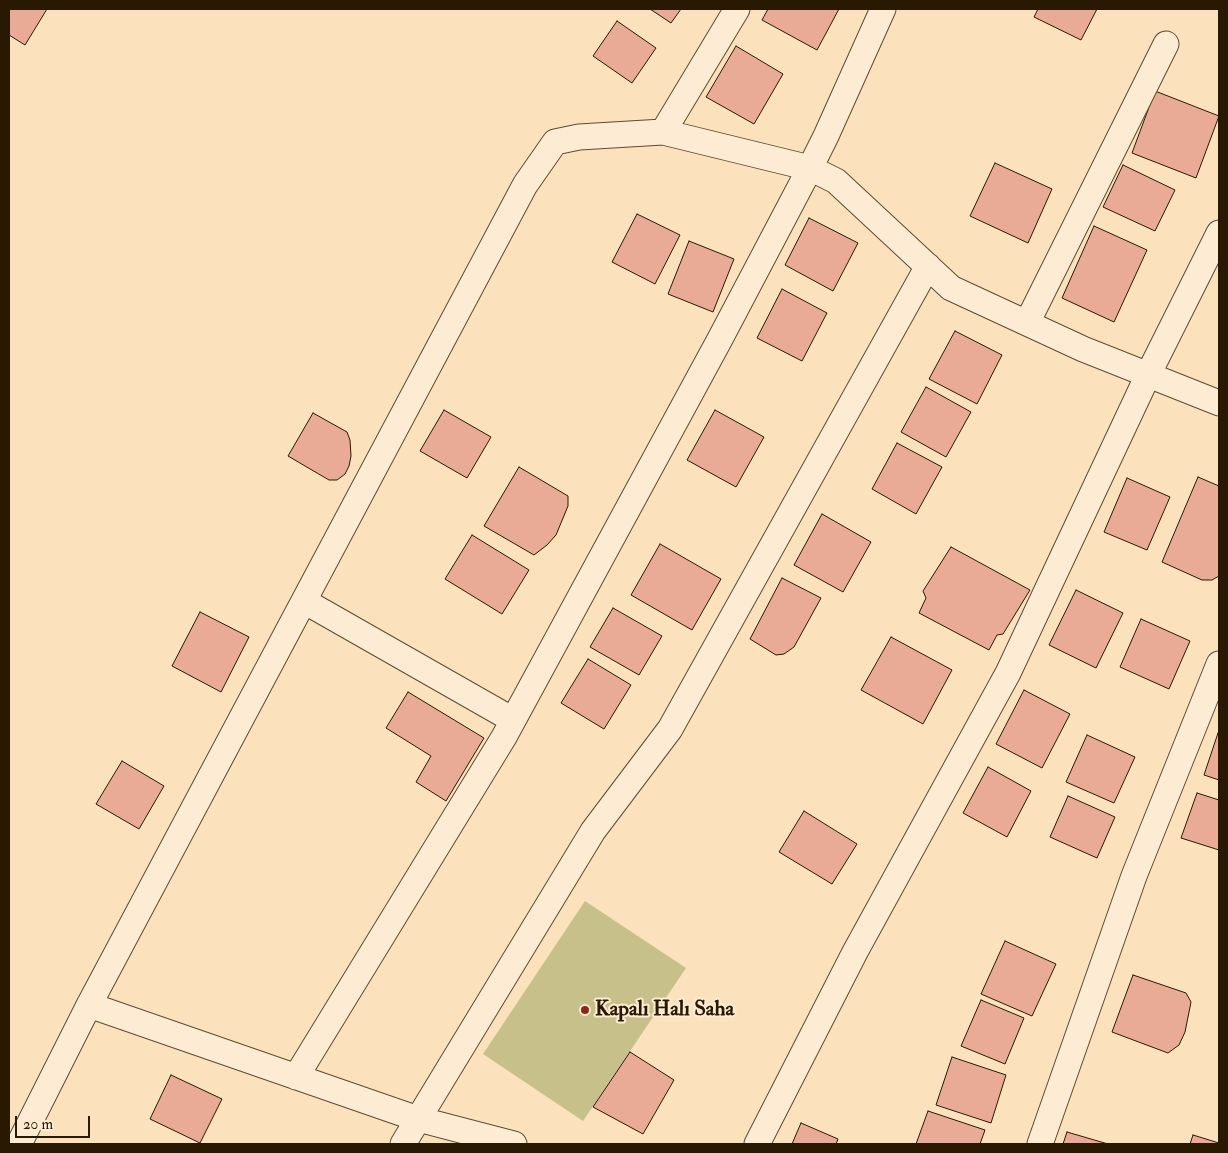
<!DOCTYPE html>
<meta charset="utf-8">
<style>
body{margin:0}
#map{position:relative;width:1228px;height:1153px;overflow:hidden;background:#fce2bc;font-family:"IM FELL Double Pica",serif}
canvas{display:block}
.frame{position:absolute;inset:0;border:10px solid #291802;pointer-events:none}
.scale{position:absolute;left:15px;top:1116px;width:75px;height:22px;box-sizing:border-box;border:2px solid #291802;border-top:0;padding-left:6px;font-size:15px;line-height:18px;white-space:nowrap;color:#291802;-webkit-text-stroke:4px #fdecd3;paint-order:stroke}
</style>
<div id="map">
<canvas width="1228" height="1153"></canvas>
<div class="frame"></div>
<div class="scale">20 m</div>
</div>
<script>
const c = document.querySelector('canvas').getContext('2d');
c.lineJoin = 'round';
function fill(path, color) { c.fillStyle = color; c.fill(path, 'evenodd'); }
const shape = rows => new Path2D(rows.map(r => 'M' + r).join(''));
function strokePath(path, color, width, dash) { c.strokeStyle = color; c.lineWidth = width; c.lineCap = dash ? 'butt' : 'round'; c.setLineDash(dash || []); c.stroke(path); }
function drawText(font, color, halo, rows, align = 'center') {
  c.font = font + ' "IM FELL Double Pica",serif'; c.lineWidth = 4; c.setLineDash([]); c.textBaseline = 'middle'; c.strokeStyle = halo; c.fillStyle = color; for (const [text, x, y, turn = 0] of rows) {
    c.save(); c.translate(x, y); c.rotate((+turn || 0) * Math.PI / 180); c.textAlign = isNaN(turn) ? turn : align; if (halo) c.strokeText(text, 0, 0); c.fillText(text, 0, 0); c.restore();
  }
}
fill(shape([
 [585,901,686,968,583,1121,483,1054]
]), '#c7c08b');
const building = shape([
 [9,9,47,9,25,45,9,35,9,9],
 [650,9,681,9,671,23,650,9],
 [768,9,839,9,817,50,762,20,768,9],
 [1038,9,1097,9,1081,40,1034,17,1038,9],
 [617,21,656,48,632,83,593,56,617,21],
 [736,46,783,74,754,124,706,97,736,46],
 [1155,91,1219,116,1196,178,1132,153,1155,91],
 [995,163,1052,189,1028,243,970,216,995,163],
 [1123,165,1175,190,1155,231,1103,207,1123,165],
 [637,214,680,235,655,284,612,262,637,214],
 [809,218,858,243,833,291,785,265,809,218],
 [1094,226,1147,250,1114,322,1062,298,1094,226],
 [689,241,734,259,713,312,668,294,689,241],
 [782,289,827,313,802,361,757,338,782,289],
 [955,331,1002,355,977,404,929,379,955,331],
 [926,387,971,412,946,457,901,432,926,387],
 [444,410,491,437,467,478,420,451,444,410],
 [715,410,764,437,736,487,687,460,715,410],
 [313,413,347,432,350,440,351,456,349,466,345,474,337,480,329,480,288,456,313,413],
 [897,443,942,467,916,514,872,489,897,443],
 [519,467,568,496,568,506,556,535,547,545,534,555,484,526,519,467],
 [1198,477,1219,486,1219,576,1212,580,1202,580,1162,562,1198,477],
 [1127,478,1170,497,1147,550,1104,532,1127,478],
 [822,514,871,542,843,592,794,565,822,514],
 [472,535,529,570,502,614,445,579,472,535],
 [660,544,721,579,692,630,631,595,660,544],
 [951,547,1030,590,1003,634,997,635,989,650,919,613,926,598,923,591,951,547],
 [782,578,821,598,794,647,784,654,776,655,750,639,782,578],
 [1076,590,1123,613,1096,668,1049,645,1076,590],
 [613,608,662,636,639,675,590,647,613,608],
 [200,612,249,637,221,692,172,666,200,612],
 [1141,619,1190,641,1169,689,1120,667,1141,619],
 [891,637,952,670,923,724,861,690,891,637],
 [588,659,631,685,604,729,561,703,588,659],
 [1024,690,1070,714,1042,768,996,744,1024,690],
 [408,692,484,738,446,801,416,782,431,756,386,728,408,692],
 [1219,730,1219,780,1204,775,1219,730],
 [1087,735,1135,757,1114,803,1066,782,1087,735],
 [122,761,164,786,139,829,96,804,122,761],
 [988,767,1031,791,1007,837,963,813,988,767],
 [1197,793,1219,800,1219,850,1181,838,1197,793],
 [1068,796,1115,817,1097,858,1050,837,1068,796],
 [804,811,857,844,832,884,779,852,804,811],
 [1005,941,1056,964,1032,1016,981,994,1005,941],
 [1133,975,1186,993,1191,1002,1185,1032,1179,1045,1168,1053,1112,1032,1133,975],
 [981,1000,1024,1018,1005,1064,961,1046,981,1000],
 [630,1052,674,1080,643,1134,593,1107,630,1052],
 [952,1057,1006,1075,991,1123,936,1105,952,1057],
 [171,1075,222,1099,200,1143,150,1119,171,1075],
 [928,1111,985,1130,980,1144,916,1144,928,1111],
 [801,1123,838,1139,836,1144,792,1144,801,1123],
 [1067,1132,1108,1144,1063,1144,1067,1132],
 [1193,1135,1219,1143,1219,1144,1190,1144,1193,1135]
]);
fill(building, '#e9ab96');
strokePath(building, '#291802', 1);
const street = shape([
 [663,132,737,9],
 [1027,323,1166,44],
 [304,601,513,720],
 [89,1005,418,1119,514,1144],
 [296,1077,504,737,720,339,810,168,826,136,883,9],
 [19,1144,89,1005,525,185,555,142,579,137,663,132,810,168,836,181,951,288,1083,349,1219,403],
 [403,1144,593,831,670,729,928,266],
 [757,1144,855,952,1008,673,1148,375,1219,233],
 [1040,1144,1134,876,1219,664]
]);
strokePath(street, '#5e4a30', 27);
strokePath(street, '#fdecd3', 25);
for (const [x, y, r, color] of [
 [585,1010,5,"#8f2418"]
]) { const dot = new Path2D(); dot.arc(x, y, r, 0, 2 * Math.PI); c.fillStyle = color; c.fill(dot); strokePath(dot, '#fdecd3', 2); }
drawText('bold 21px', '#291802', '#fdecd3', [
 ["Kapalı Halı Saha",595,1010]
], 'left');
</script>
